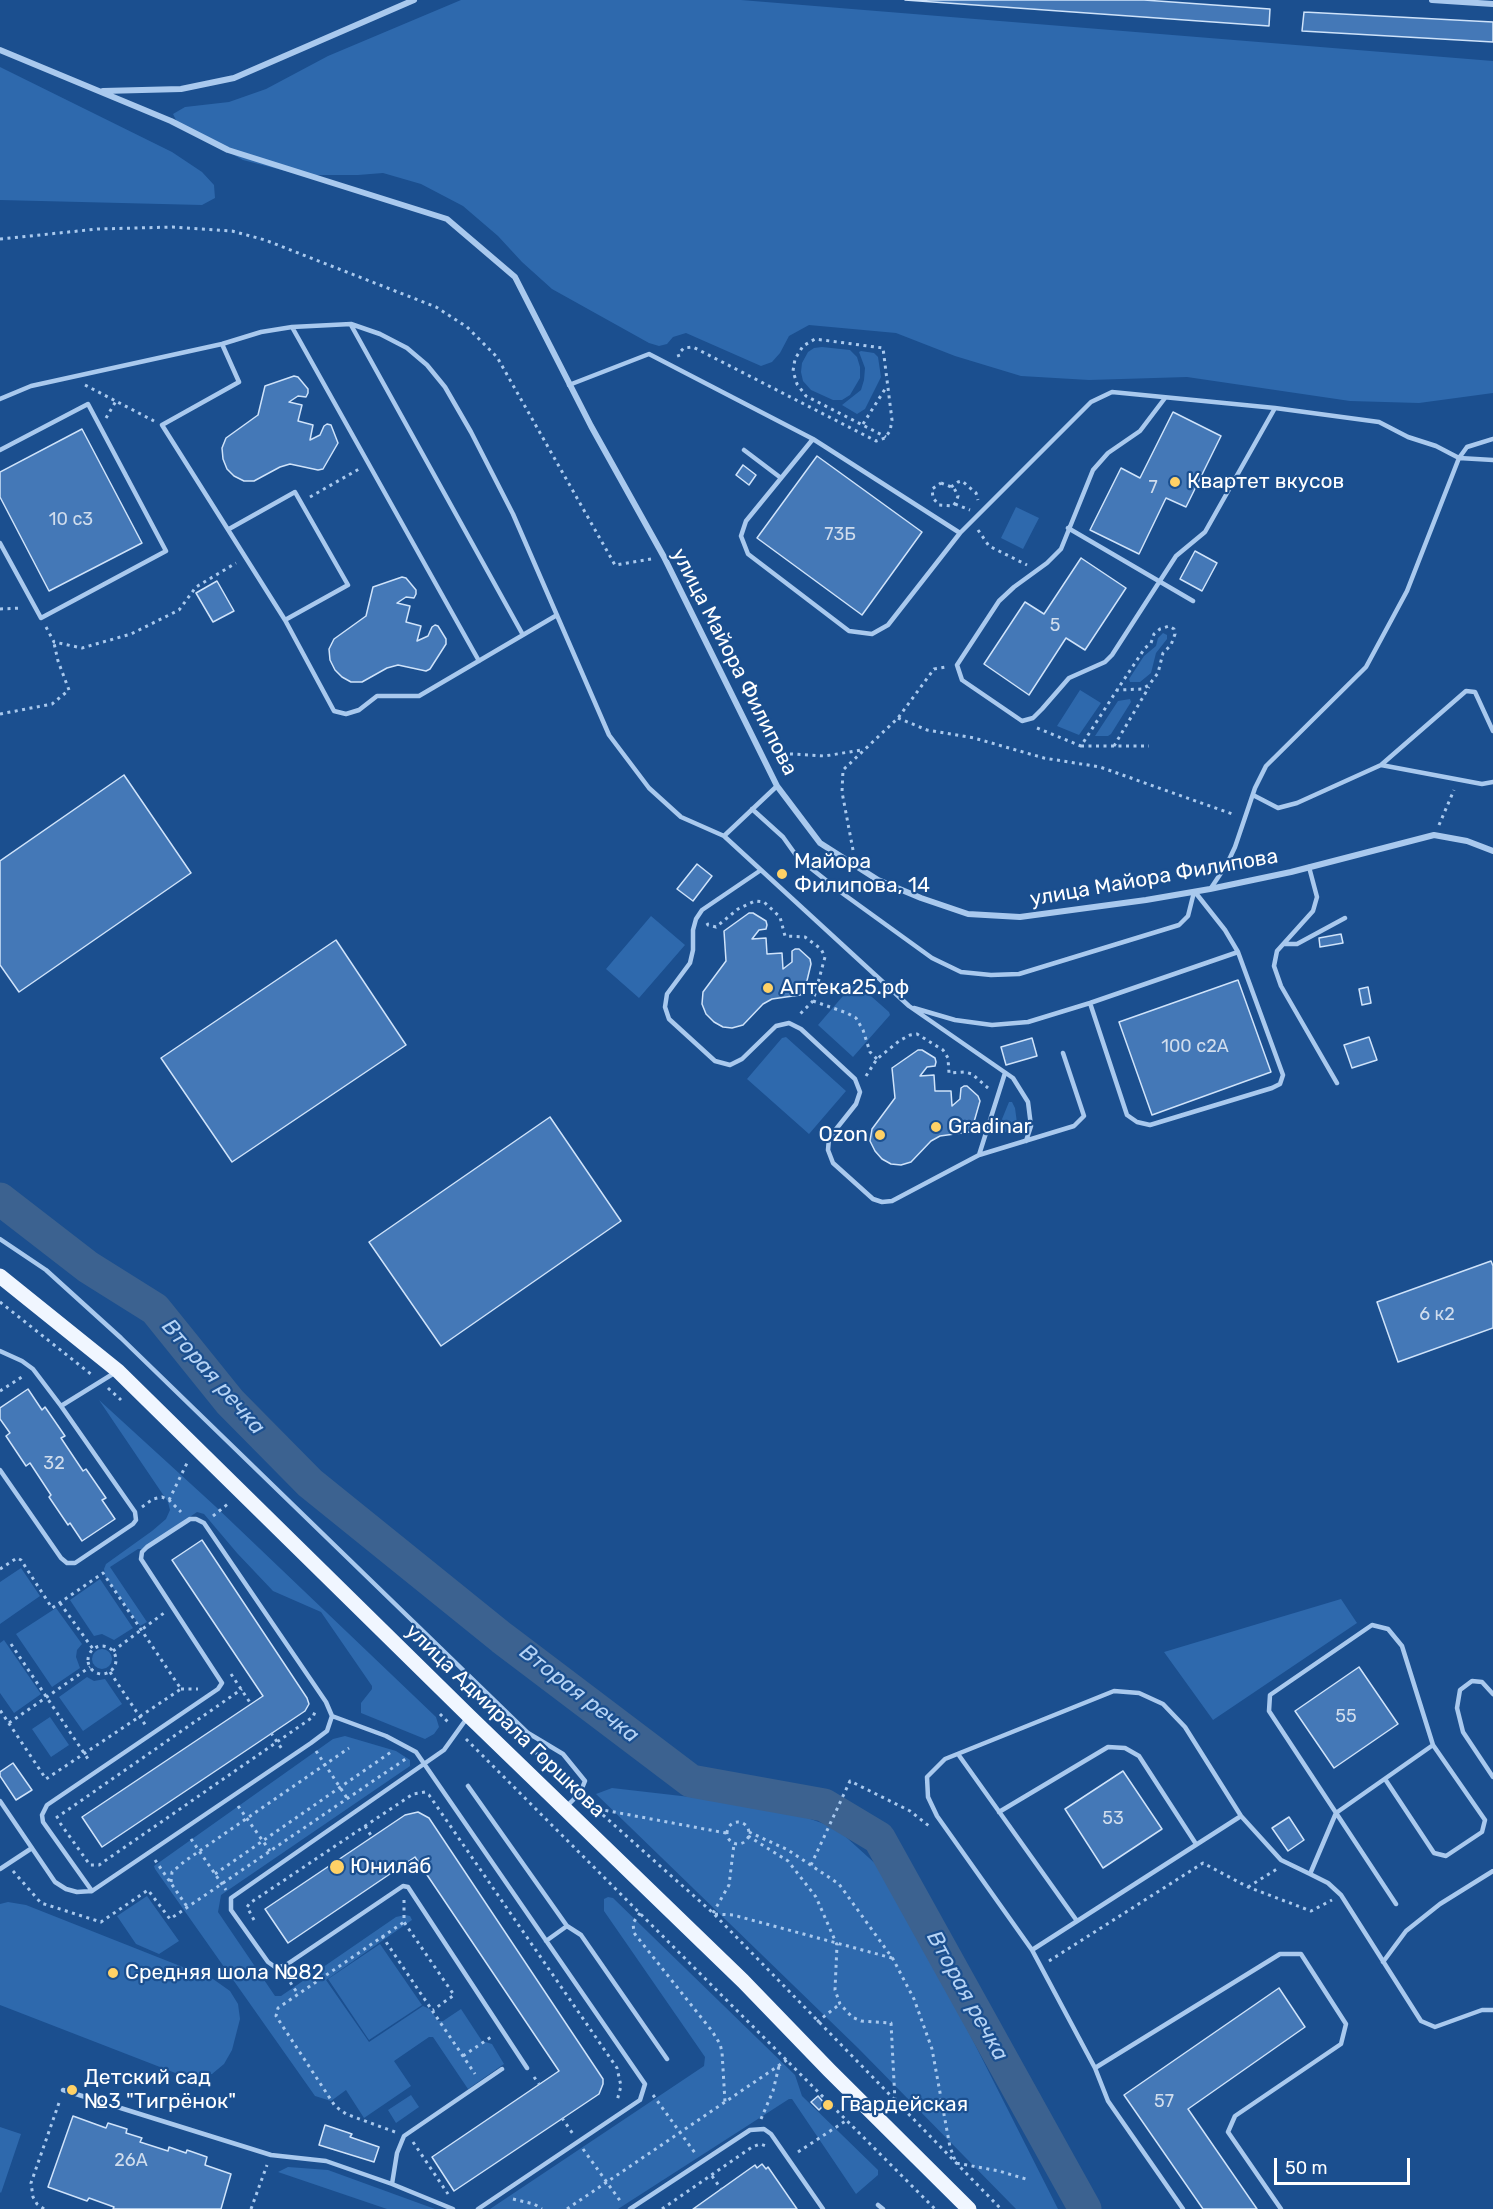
<!DOCTYPE html>
<meta charset="utf-8">
<style>
body{margin:0}
#map{position:relative;width:1493px;height:2209px;overflow:hidden;background:#1b4f8f;font-family:Rubik,sans-serif}
canvas{display:block}
.scale{position:absolute;left:1274px;top:2158px;width:136px;height:27px;box-sizing:border-box;border:3px solid #fff;border-top:0;padding-left:8px;font-size:18px;line-height:21px;white-space:nowrap;color:#fff;-webkit-text-stroke:4px #1b4f8f;paint-order:stroke}
</style>
<div id="map">
<canvas width="1493" height="2209"></canvas>
<div class="scale">50 m</div>
</div>
<script>
const c = document.querySelector('canvas').getContext('2d');
c.lineJoin = 'round';
function fill(path, color) { c.fillStyle = color; c.fill(path, 'evenodd'); }
const shape = rows => new Path2D(rows.map(r => 'M' + r).join(''));
function strokePath(path, color, width, dash) { c.strokeStyle = color; c.lineWidth = width; c.lineCap = dash ? 'butt' : 'round'; c.setLineDash(dash || []); c.stroke(path); }
function drawText(font, color, halo, rows, align = 'center') {
  c.font = font + ' Rubik,sans-serif'; c.lineWidth = 4.5; c.setLineDash([]); c.textBaseline = 'middle'; c.strokeStyle = halo; c.fillStyle = color; for (const [text, x, y, turn = 0] of rows) {
    c.save(); c.translate(x, y); c.rotate((+turn || 0) * Math.PI / 180); c.textAlign = isNaN(turn) ? turn : align; if (halo) c.strokeText(text, 0, 0); c.fillText(text, 0, 0); c.restore();
  }
}
fill(shape([
 [461,0,741,0,1493,61,1493,393,1419,403,1350,401,1187,377,1089,380,1021,376,955,356,896,333,809,325,789,336,780,353,772,362,761,366,686,333,673,337,667,344,659,346,649,343,552,289,522,262,498,236,463,206,421,184,383,173,358,175,301,175,243,160,178,124,173,114,185,107,229,102,266,89,328,56],
 [0,67,172,152,202,172,214,185,215,198,202,205,0,200],
 [822,347,850,350,857,357,860,367,860,378,850,395,842,400,833,400,811,390,803,381,801,372,802,363,808,352,814,348],
 [861,351,874,353,878,357,881,377,865,409,857,414,842,405,861,390,864,380,865,368,859,352],
 [1016,507,1039,518,1023,549,1001,538],
 [1163,633,1167,635,1167,639,1156,653,1151,673,1140,682,1130,682,1129,679,1144,656,1156,646,1158,638],
 [1080,690,1101,703,1079,735,1057,726],
 [1130,699,1131,702,1111,734,1108,736,1095,736,1118,701],
 [651,916,685,945,639,998,606,969],
 [855,982,889,1012,890,1015,853,1057,818,1025],
 [786,1037,846,1091,809,1134,747,1079,782,1038],
 [1009,1102,1012,1102,1015,1108,1017,1123,1016,1128,1001,1134,998,1129],
 [99,1400,215,1506,436,1717,439,1727,434,1734,425,1739,361,1713,361,1703,372,1689,372,1686,321,1612,273,1591,237,1553,204,1514,197,1512,143,1549,138,1549,110,1567,147,1622,140,1626,105,1576,104,1569,106,1564,152,1531,166,1519,170,1510,168,1502],
 [21,1568,40,1596,0,1624,0,1582],
 [100,1579,133,1628,114,1640,102,1634,94,1636,70,1600],
 [1341,1599,1357,1623,1213,1720,1164,1652],
 [56,1608,82,1644,77,1650,76,1657,80,1668,52,1687,16,1634],
 [4,1640,41,1694,14,1713,0,1693,0,1643],
 '92 1659a10 10 0 1 1 20 0a10 10 0 1 1-20 0Z',
 [87,1677,94,1681,105,1679,122,1704,83,1731,59,1697],
 [50,1717,69,1745,51,1757,32,1729],
 [345,1736,396,1751,410,1760,410,1766,221,1895,218,1912,275,1996,281,1996,396,1917,405,1915,410,1916,412,1920,326,1980,369,2042,423,2006,430,2009,438,2021,443,2021,461,2009,482,2041,492,2044,504,2064,468,2089,433,2037,429,2037,394,2061,411,2086,364,2118,346,2090,331,2101,315,2096,155,1869,154,1866,333,1739],
 [612,1788,742,1803,799,1815,836,1828,879,1867,903,1902,1058,2209,1016,2209,858,2048,596,1794],
 [147,1896,179,1941,159,1954,136,1944,117,1916],
 [608,1897,613,1898,795,2075,802,2096,878,2170,878,2175,856,2194,792,2099,789,2099,618,2209,490,2209,704,2066,705,2057,604,1911,604,1899],
 [8,1902,26,1905,213,1979,230,1991,238,2004,240,2019,232,2050,224,2064,212,2074,195,2077,178,2074,0,2005,0,1904],
 [380,1944,422,2005,369,2040,328,1979],
 [411,2095,419,2107,396,2123,388,2110],
 [0,2127,21,2134,1,2193,0,2192],
 [288,2167,328,2170,435,2209,387,2209,278,2172]
]), '#2e69ad');
strokePath(shape([
 [0,1199,88,1267,155,1309,230,1402,310,1483,502,1638,691,1781,824,1805,879,1838,1085,2209]
]), '#3c6290', 33);
const building = shape([
 [905,0,1144,0,1270,9,1269,26,905,0],
 [1304,12,1493,22,1493,42,1302,31,1304,12],
 [294,376,298,377,308,389,308,393,306,397,298,396,289,402,302,405,298,421,313,425,310,440,320,435,324,426,327,424,331,425,338,443,323,469,318,470,290,464,280,467,254,481,244,481,234,476,227,469,223,459,222,448,226,438,258,415,265,386,294,376],
 [1173,412,1221,436,1186,507,1166,498,1139,554,1090,530,1121,468,1140,478,1173,412],
 [82,429,142,543,49,591,0,497,0,472,82,429],
 [817,456,922,532,862,615,757,538,817,456],
 [743,465,756,475,749,485,736,475,743,465],
 [1195,551,1217,563,1202,591,1180,579,1195,551],
 [1081,558,1126,588,1085,650,1066,638,1029,695,984,664,1025,602,1044,614,1081,558],
 [402,577,406,578,416,590,416,594,414,598,406,597,397,603,410,606,406,622,421,626,417,641,428,636,432,627,435,625,438,626,446,639,446,644,430,669,426,671,398,665,387,668,362,682,351,682,342,677,335,670,330,660,329,649,334,639,366,616,373,587,402,577],
 [217,581,234,611,213,622,196,593,217,581],
 [124,775,191,873,19,992,0,965,0,861,124,775],
 [697,864,712,876,693,901,677,889,697,864],
 [749,913,753,913,766,921,767,925,766,929,759,930,752,939,766,938,767,954,782,953,783,969,792,962,792,951,795,949,799,949,810,959,811,964,804,993,800,995,772,999,763,1004,743,1025,732,1028,723,1027,714,1022,706,1014,702,1004,703,992,726,961,724,931,749,913],
 [1341,934,1343,943,1320,947,1319,938,1341,934],
 [336,940,406,1045,232,1162,161,1058,336,940],
 [1238,980,1271,1072,1152,1115,1119,1022,1238,980],
 [1368,987,1371,1003,1362,1005,1359,989,1368,987],
 [1369,1037,1377,1060,1352,1068,1344,1045,1369,1037],
 [1032,1038,1037,1056,1006,1065,1001,1047,1032,1038],
 [918,1050,922,1050,935,1058,936,1062,935,1066,927,1067,920,1076,934,1075,935,1091,951,1091,952,1106,960,1099,961,1088,964,1086,967,1086,978,1096,980,1101,972,1129,969,1132,940,1136,931,1141,911,1162,901,1165,891,1164,882,1159,875,1151,870,1141,872,1129,895,1098,892,1068,918,1050],
 [550,1117,621,1221,441,1346,369,1242,550,1117],
 [1491,1261,1493,1266,1493,1328,1398,1362,1377,1302,1491,1261],
 [28,1389,42,1410,45,1407,65,1436,61,1438,83,1471,86,1469,106,1498,102,1500,115,1519,82,1541,70,1523,68,1525,49,1497,51,1495,30,1463,26,1466,6,1436,10,1433,0,1419,0,1408,28,1389],
 [202,1540,307,1698,309,1704,305,1711,102,1847,82,1817,263,1696,172,1560,202,1540],
 [1359,1667,1398,1724,1334,1768,1295,1711,1359,1667],
 [13,1763,32,1790,16,1800,0,1776,0,1772,13,1763],
 [1123,1771,1162,1829,1103,1868,1065,1809,1123,1771],
 [418,1812,429,1818,603,2079,603,2084,599,2094,454,2191,432,2157,559,2071,415,1857,288,1943,265,1909,405,1815,418,1812],
 [1289,1817,1304,1840,1288,1851,1272,1828,1289,1817],
 [1279,1988,1305,2027,1188,2109,1257,2209,1203,2209,1124,2095,1279,1988],
 [818,2096,825,2104,819,2110,811,2102,818,2096],
 [73,2116,106,2128,108,2123,127,2129,126,2133,142,2138,140,2142,168,2151,169,2147,186,2153,187,2150,207,2157,205,2165,231,2174,221,2209,113,2209,114,2207,89,2198,87,2201,48,2187,73,2116],
 [325,2125,352,2134,350,2137,379,2147,374,2162,319,2145,325,2125],
 [762,2164,766,2169,768,2167,797,2209,693,2209,755,2165,757,2168,762,2164]
]);
fill(building, '#4478b7');
strokePath(building, '#cfe3fa', 1.5);
strokePath(shape([
 [0,239,98,229,173,227,232,231,265,240,436,307,467,327,497,357,615,565,651,559],
 [679,357,678,354,684,348,693,347,876,441,885,438,890,431,892,420,883,348,815,339,803,346,795,359,793,371,797,384,806,396,886,437],
 [85,385,154,421],
 [106,418,116,401],
 [863,424,887,386],
 [941,483,954,488,958,496,956,502,953,506,939,505,933,498,932,489,941,483],
 [951,487,958,482,962,481,976,493,978,500],
 [310,497,359,469],
 [955,504,970,510],
 [978,530,989,546,1027,565],
 [0,609,22,608],
 [46,627,54,642,82,648,131,634,179,610,196,587,236,563],
 [0,714,52,704,69,690,58,661,54,643],
 [898,718,927,730,974,738,1044,758,1100,767,1235,815],
 [1037,728,1081,746,1117,690,1145,648,1151,643,1154,634,1160,629,1169,626,1174,629,1175,634,1171,645,1163,653,1158,673,1149,685,1142,689,1117,690],
 [1081,746,1149,746],
 [1114,746,1149,687],
 [775,753,825,756,861,750],
 [1439,825,1454,790],
 [853,850,842,792,843,770,898,718,934,669,946,667],
 [707,923,708,925,716,927,738,909,755,901,764,902,780,917,785,936,805,937,821,949,825,957,813,1001,798,1016],
 [813,1001,847,1013,856,1018,863,1030,870,1052,877,1059],
 [866,1076,877,1059,899,1041,910,1035,917,1034,943,1050,948,1058,949,1073,965,1072,972,1074,988,1088],
 [0,1302,92,1375],
 [108,1388,121,1400],
 [0,1391,25,1375],
 [169,1500,188,1461],
 [142,1507,153,1499,162,1497,169,1500,181,1512],
 [213,1516,229,1503],
 [0,1569,17,1558,21,1560,52,1608,103,1573,181,1689,46,1779,0,1710],
 [60,1603,93,1649],
 [11,1644,90,1762],
 '88 1660a14 14 0 1 1 28 0a14 14 0 1 1-28 0Z',
 [113,1651,164,1613],
 [110,1672,146,1726],
 [231,1674,251,1704],
 [181,1689,198,1689],
 [440,1714,450,1724],
 [9,1723,90,1667],
 [271,1733,282,1749],
 [466,1739,935,2209],
 [316,1751,347,1798],
 [536,1753,571,1785],
 [586,1800,713,1913,1001,2209],
 [238,1806,270,1851],
 [598,1809,726,1833],
 [56,1818,242,1689],
 '727 1833a11 11 0 1 1 22 0a11 11 0 1 1-22 0Z',
 [60,1823,90,1865,99,1865,313,1717,316,1709],
 [365,1826,372,1837],
 [749,1832,788,1850,839,1884,893,1959,914,1999,932,2049,950,2147,956,2163,999,2171,1026,2179],
 [748,1836,788,1861,816,1897,837,1945,835,1990,840,2004,852,2017,861,2021,891,2023,895,2101],
 [191,1839,226,1890],
 [155,1860,188,1908],
 [811,1865,850,1781,910,1811,929,1826],
 [13,1871,41,1903,101,1922,148,1890,170,1919,407,1758],
 [215,1874,391,1752],
 [171,1882,172,1872,185,1861,349,1748],
 [1248,1887,1277,1869],
 [404,1900,404,1922,454,1995,433,2010],
 [640,1913,633,1923,634,1933,712,2031,720,2044,722,2052,725,2102],
 [713,1913,729,1885,734,1844],
 [715,1914,733,1915,892,1958],
 [254,1920,247,1907,250,1903,413,1794,425,1792,429,1795,617,2068,621,2086,617,2101],
 [382,1936,475,2074],
 [1049,1961,1203,1863,1248,1887,1311,1911,1332,1900],
 [286,1976,298,1994],
 [817,2022,840,2004],
 [463,2056,494,2035],
 [534,2077,539,2084],
 [653,2095,695,2153],
 [562,2118,573,2134],
 [761,2119,773,2091,779,2066],
 [395,2132,346,2114,335,2106,276,2016,278,2008,404,1922],
 [413,2142,448,2194],
 [583,2149,621,2202],
 [798,2152,847,2120],
 [712,2176,721,2189],
 [513,2199,534,2204,542,2209],
 [44,2209,37,2204,33,2197,31,2183,60,2100],
 [251,2209,267,2165],
 [567,2209,787,2060],
 [662,2209,752,2147,760,2144,766,2146]
]), '#a9c9ee', 3, [3, 4.5]);
strokePath(shape([
 [351,325,523,635],
 [292,327,479,661],
 [222,344,239,382,162,425,285,620,334,711,346,714,359,710,377,696,419,696,557,615],
 [569,385,649,354,813,439,960,533,1091,402,1112,392,1275,408,1379,422,1408,437,1436,446,1459,458,1407,591,1366,667,1266,766,1255,788,1235,847,1227,864,1211,888],
 [1165,398,1140,431,1108,453,1093,470,1061,549,1047,563,1014,587,999,601,957,665,962,680,1022,721,1033,718,1042,709,1069,678,1105,662,1112,655,1176,556,1205,532,1275,408],
 [0,399,31,386,222,344,261,332,292,327,351,324,380,334,407,348,427,365,445,387,471,432,513,514,609,735,649,788,681,817,724,836],
 [813,439,746,521,741,536,748,554,849,631,872,634,888,625,960,533],
 [1493,439,1467,447,1459,458,1493,460],
 [0,450,88,404,166,551,41,618,0,543],
 [744,450,781,478],
 [1068,528,1193,601],
 [229,529,295,492,348,585,285,620],
 [1381,765,1482,784,1493,782],
 [777,786,724,836,909,1006,1013,1078,1028,1102,1031,1126,1026,1141],
 [1253,795,1278,808,1297,803,1381,765,1466,691,1475,692,1493,731],
 [752,809,783,837,798,858,842,893,932,958,961,972,991,975,1019,974,1179,925,1188,916,1194,892],
 [1309,867,1317,897,1313,911,1277,951,1274,966,1281,986,1337,1083],
 [761,870,702,910,696,919,693,930,693,950,690,963,667,994,665,1007,669,1019,715,1061,730,1065,742,1059,776,1026,789,1023,801,1029,855,1079,860,1092,856,1104,829,1138,828,1150,833,1163,873,1199,882,1202,892,1201,979,1155,1005,1073],
 [1284,944,1297,944,1345,918],
 [1090,1003,1127,1115,1137,1122,1150,1125,1272,1088,1280,1084,1283,1075,1238,952],
 [914,1008,955,1020,992,1025,1028,1022,1090,1003,1238,952,1225,930,1195,892],
 [979,1155,1074,1126,1084,1116,1063,1053],
 [0,1239,46,1270,121,1338,528,1733,563,1754,585,1781,580,1793,566,1807],
 [0,1351,22,1361,33,1369,61,1406],
 [0,1470,61,1558,67,1563,75,1563,133,1524,136,1520,135,1512,61,1406,116,1372],
 [1493,1694,1482,1682,1472,1681,1460,1690,1457,1708,1463,1732,1493,1777],
 [467,1718,444,1750,231,1898,231,1910,268,1962,275,1967,280,1967,286,1965,403,1886,408,1887,527,2068],
 [958,1754,1077,1921],
 [1385,1779,1434,1853,1446,1856,1482,1832,1485,1820,1433,1745,1402,1646,1388,1629,1372,1625,1270,1695,1269,1711,1396,1904],
 [468,1786,567,1926],
 [0,1801,55,1882,66,1889,77,1892,92,1891,311,1743,327,1731,332,1716,386,1736,416,1752,645,2084,640,2100,478,2209],
 [999,1812,1108,1747,1125,1748,1139,1756,1196,1844],
 [0,1869,32,1848],
 [1310,1874,1328,1883,1341,1895,1421,2021,1435,2027,1482,2010,1493,2010],
 [92,1891,43,1822,42,1815,47,1805,218,1689,222,1683,141,1559,142,1552,147,1547,190,1519,196,1519,204,1523,326,1702,332,1716],
 [546,1941,567,1926,581,1935,667,2059],
 [1032,1950,937,1816,928,1797,927,1777,945,1759,1114,1691,1139,1693,1163,1704,1185,1727,1241,1816],
 [1383,1962,1406,1931,1440,1904,1493,1871],
 [1095,2068,1032,1950,1241,1816,1281,1860,1310,1874,1336,1813,1433,1745],
 [63,2090,271,2155,326,2161,392,2184,453,2209],
 [392,2184,397,2153,404,2136,502,2069],
 [878,2205,883,2209],
 [630,2209,750,2130,764,2129,771,2134,823,2209],
 [1183,2209,1108,2101,1095,2068,1280,1954,1301,1954,1346,2024,1341,2044,1235,2116,1228,2132,1281,2209]
]), '#a9c9ee', 4.5);
strokePath(shape([
 [1432,0,1493,4],
 [0,50,171,121,228,150,447,219,515,277,591,426,664,557,777,786,820,843,878,880,921,898,968,914,1020,917,1146,900,1210,889,1291,872,1434,835,1467,841,1493,851],
 [103,91,181,89,234,78,414,0]
]), '#a9c9ee', 6);
strokePath(shape([
 [0,1276,118,1371,469,1716,743,1981,829,2070,969,2209]
]), '#f0f6ff', 15);
for (const [x, y, r, color] of [
 [1175,482,6,"#ffd166"],
 [782,874,6,"#ffd166"],
 [768,988,6,"#ffd166"],
 [936,1127,6,"#ffd166"],
 [880,1135,6,"#ffd166"],
 [337,1867,8,"#ffd166"],
 [113,1973,6,"#ffd166"],
 [72,2090,6,"#ffd166"],
 [828,2105,6,"#ffd166"]
]) { const dot = new Path2D(); dot.arc(x, y, r, 0, 2 * Math.PI); c.fillStyle = color; c.fill(dot); strokePath(dot, '#1b4f8f', 2); }
drawText('18px', '#d0dded', null, [
 ["7",1153,488],
 ["10 с3",71,520],
 ["73Б",840,535],
 ["5",1055,626],
 ["100 с2А",1195,1047],
 ["6 к2",1437,1315],
 ["32",54,1464],
 ["55",1346,1717],
 ["53",1113,1819],
 ["57",1164,2102],
 ["26А",131,2161]
]);
drawText('21px', '#fff', '#1b4f8f', [
 ["Квартет вкусов",1187,482],
 ["Майора",794,862],
 ["Филипова, 14",794,886],
 ["Аптека25.рф",780,988],
 ["Gradinar",948,1127],
 ["Ozon",868,1135,"right"],
 ["Юнилаб",350,1867],
 ["Средняя шола №82",125,1973],
 ["Детский сад",84,2078],
 ["№3 \"Тигрёнок\"",84,2102],
 ["Гвардейская",840,2105]
], 'left');
drawText('21px', '#fff', '#1b4f8f', [
 ["улица Майора Филипова",734,662,63],
 ["улица Майора Филипова",1154,878,-10],
 ["улица Адмирала Горшкова",505,1721,44]
]);
drawText('italic 22px', '#b5d3f5', '#1b4f8f', [
 ["Вторая речка",213,1377,49],
 ["Вторая речка",579,1694,38],
 ["Вторая речка",967,1996,61]
]);
</script>
